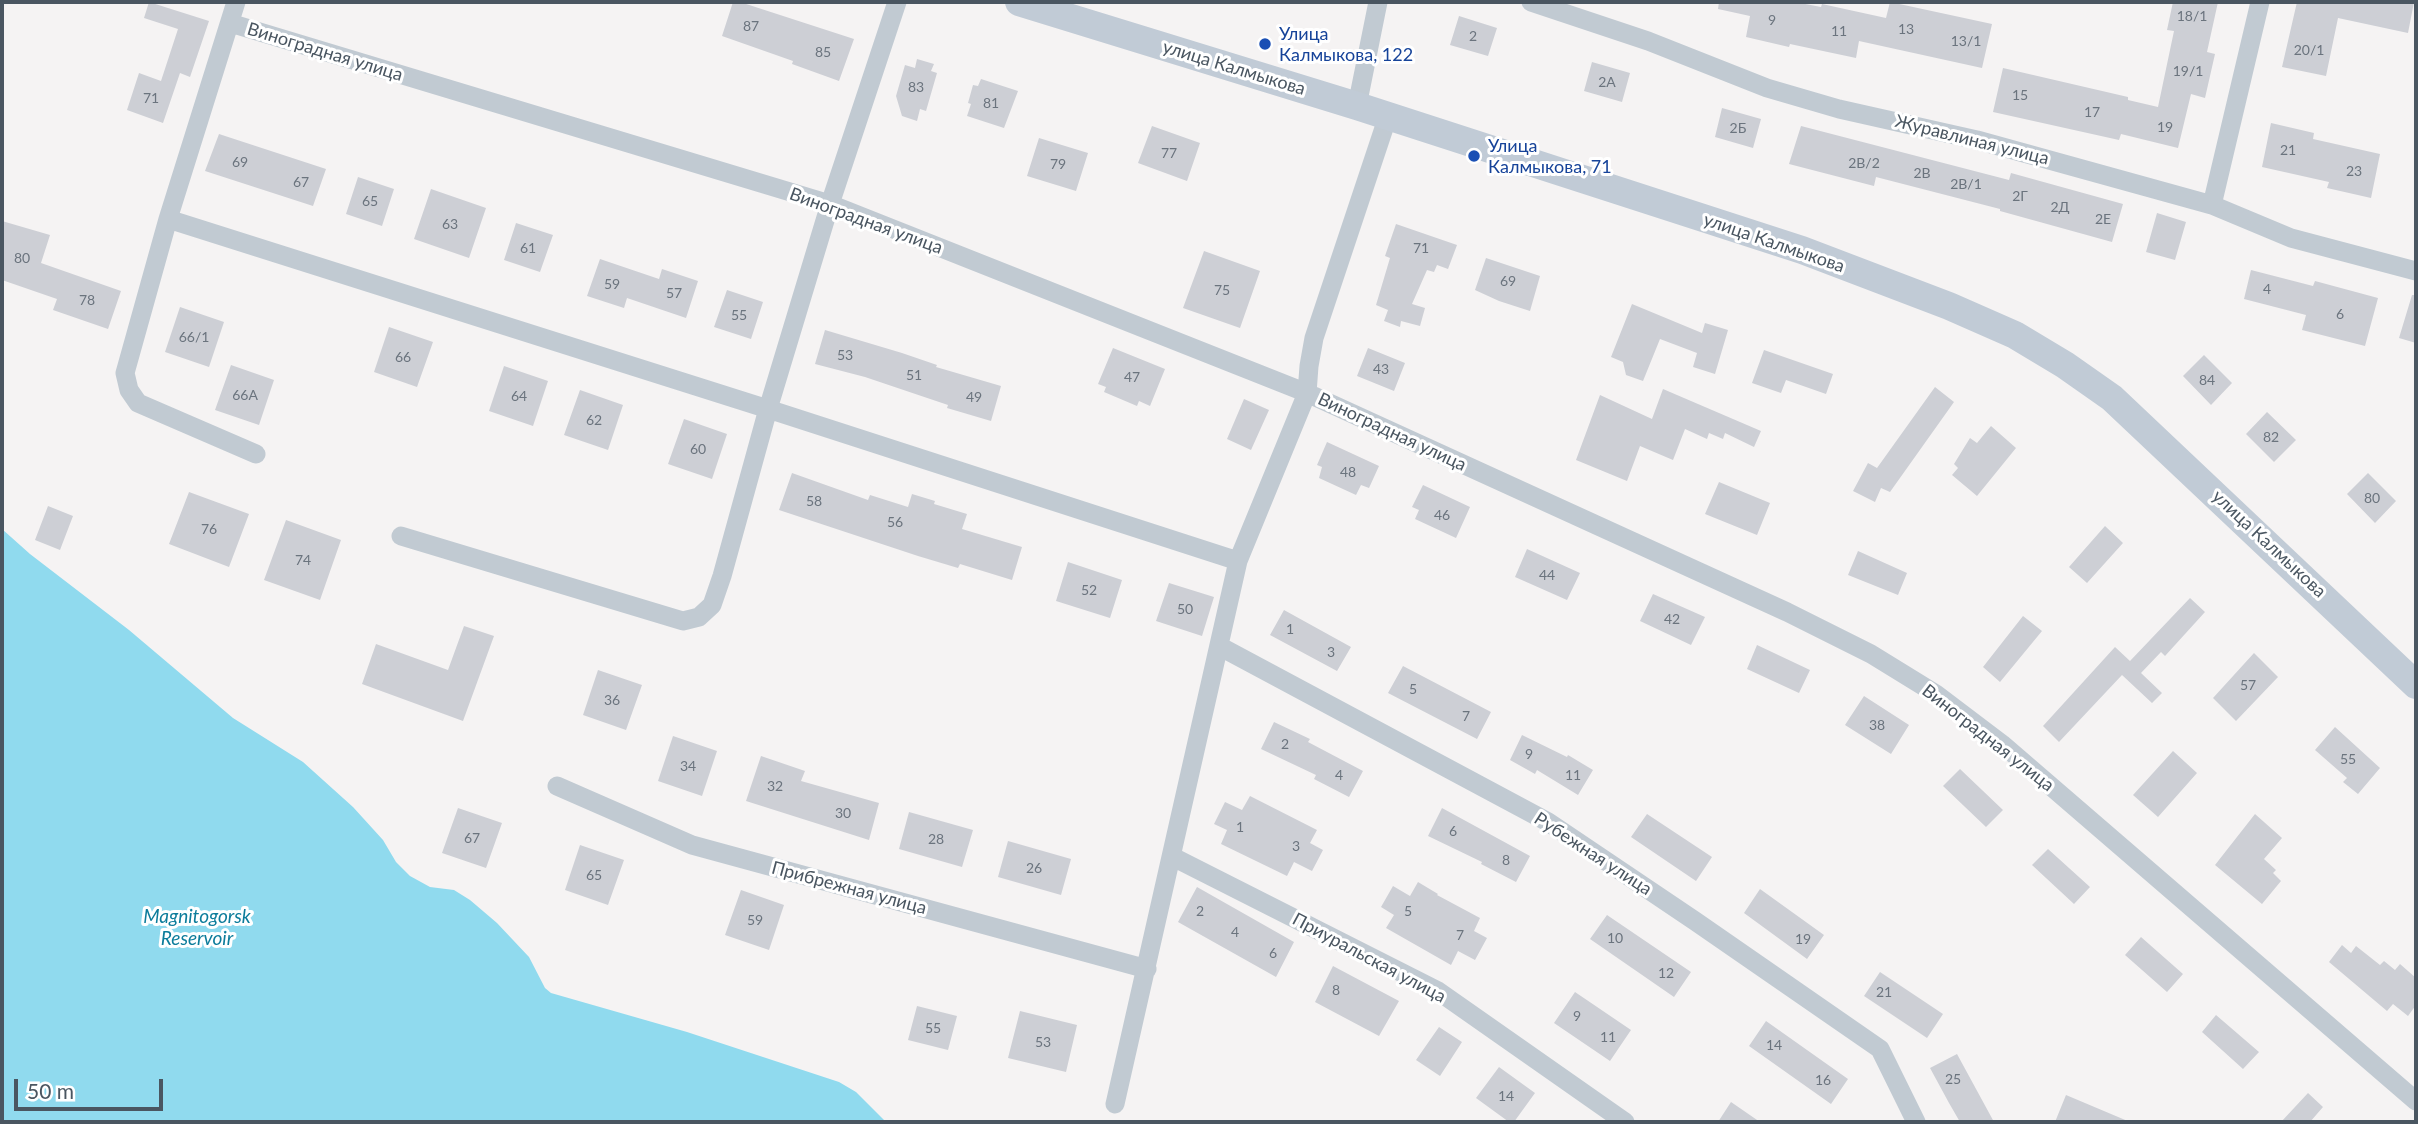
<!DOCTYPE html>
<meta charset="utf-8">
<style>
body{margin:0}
#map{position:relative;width:2418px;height:1124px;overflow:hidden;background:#f5f3f3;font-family:Lato,sans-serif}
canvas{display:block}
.frame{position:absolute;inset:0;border:4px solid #4a5661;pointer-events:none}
.scale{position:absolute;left:14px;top:1079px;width:149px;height:32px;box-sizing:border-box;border:4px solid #4a5661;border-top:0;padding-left:9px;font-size:21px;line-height:24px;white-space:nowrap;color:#4a5661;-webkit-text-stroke:5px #fff;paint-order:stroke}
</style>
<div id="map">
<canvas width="2418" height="1124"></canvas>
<div class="frame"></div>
<div class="scale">50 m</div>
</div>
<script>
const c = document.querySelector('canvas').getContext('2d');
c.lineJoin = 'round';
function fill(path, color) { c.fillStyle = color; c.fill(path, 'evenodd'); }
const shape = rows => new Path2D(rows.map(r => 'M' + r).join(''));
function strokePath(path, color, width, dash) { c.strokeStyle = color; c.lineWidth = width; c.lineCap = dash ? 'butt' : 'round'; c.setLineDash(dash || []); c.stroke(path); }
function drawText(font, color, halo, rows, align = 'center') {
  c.font = font + ' Lato,sans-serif'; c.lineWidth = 6; c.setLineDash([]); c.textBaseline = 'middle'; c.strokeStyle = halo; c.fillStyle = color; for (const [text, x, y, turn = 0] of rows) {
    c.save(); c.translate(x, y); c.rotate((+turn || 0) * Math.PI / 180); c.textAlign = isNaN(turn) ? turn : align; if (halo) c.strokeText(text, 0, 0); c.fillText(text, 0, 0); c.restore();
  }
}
fill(shape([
 [2,529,30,554,129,630,233,718,303,762,353,807,383,840,396,862,410,876,430,887,454,890,470,900,497,923,529,957,545,988,551,993,687,1032,839,1082,856,1092,886,1122,2,1122]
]), '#90daee');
fill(shape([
 [149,2,209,21,190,77,180,73,163,123,127,110,139,73,161,81,178,29,144,18],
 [733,2,740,2,854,39,839,81,792,64,793,61,722,36],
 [1719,2,1795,2,1821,7,1822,4,1886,18,1890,2,1992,24,1982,68,1859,41,1856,58,1790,44,1789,47,1746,37,1750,16,1718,9],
 [2173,2,2218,2,2207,52,2215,54,2205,98,2191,94,2178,148,2121,134,2119,140,1993,112,2003,68,2128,97,2128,100,2158,107,2174,31,2167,30],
 [2297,2,2414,2,2408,33,2338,18,2326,76,2282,67],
 [1459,16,1497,28,1488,56,1450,45],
 [917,59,934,64,931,71,937,73,926,111,920,109,917,121,902,116,896,96,905,65,915,68],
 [1592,62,1630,73,1622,102,1584,91],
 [981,79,1018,91,1004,128,967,116,971,104,968,103,973,85,978,86],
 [1722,108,1761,119,1753,148,1715,137],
 [2271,123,2314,133,2313,139,2380,154,2371,198,2327,188,2329,182,2262,167],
 [1152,126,1200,143,1187,181,1138,163],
 [1801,126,2009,180,2011,173,2123,204,2112,242,2000,211,2000,209,1876,177,1874,186,1789,164],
 [219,134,326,169,313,206,205,171],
 [1039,138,1088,153,1076,191,1027,176],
 [358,177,394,189,382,226,346,214],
 [431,189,486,208,469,258,414,239],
 [2157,213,2186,222,2175,260,2146,252],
 [2,221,50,235,41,263,121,291,108,329,53,310,57,299,2,280],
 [516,223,553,235,540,272,504,260],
 [1396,224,1457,245,1448,269,1437,265,1434,272,1427,270,1412,304,1425,308,1420,326,1401,321,1400,327,1384,321,1388,310,1376,305,1390,258,1385,256],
 [1204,251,1260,271,1240,328,1183,308],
 [1486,258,1540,276,1530,311,1499,301,1475,290],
 [600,259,659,279,662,269,698,281,686,318,627,298,624,308,587,296],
 [2251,270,2313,286,2315,281,2378,298,2365,346,2302,330,2306,315,2244,299],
 [727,290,763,302,751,339,714,327],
 [2412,295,2416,295,2416,343,2399,338],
 [1632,304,1702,333,1705,323,1728,330,1715,374,1693,367,1697,353,1660,339,1643,381,1626,375,1623,362,1611,357],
 [180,307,224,322,209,367,165,352],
 [389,327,433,342,417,387,374,372],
 [825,330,902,353,937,365,936,367,1001,386,991,421,947,408,948,405,865,377,815,364],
 [1113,348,1165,369,1150,406,1139,401,1137,406,1104,392,1106,387,1098,384],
 [1368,348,1405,363,1394,391,1357,376],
 [1764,350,1833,374,1826,394,1786,380,1781,393,1752,383],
 [2204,355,2232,383,2211,405,2183,376],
 [231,365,274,380,259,425,215,410],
 [504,366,548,381,533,426,489,411],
 [1935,387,1954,402,1890,492,1881,488,1875,502,1853,491,1868,463,1877,468],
 [1663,389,1761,431,1754,447,1725,433,1723,439,1709,433,1707,439,1685,429,1673,460,1640,446,1627,481,1576,460,1600,395,1652,419],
 [580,390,623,405,608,450,564,435],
 [1244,399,1269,410,1251,450,1227,439],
 [2267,412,2296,440,2274,462,2246,434],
 [684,419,727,434,712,479,668,464],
 [1991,426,2016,448,1977,496,1952,475,1958,468,1954,464,1970,438,1977,443],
 [1327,442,1379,466,1369,488,1361,485,1356,495,1319,478,1322,467,1317,465],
 [792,473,868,500,870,495,908,507,912,494,935,501,934,504,967,514,962,529,1022,547,1012,580,960,564,958,568,918,556,779,510],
 [2368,473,2396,501,2375,523,2347,494],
 [1719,482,1770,503,1757,535,1705,514],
 [1423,485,1470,507,1456,538,1415,519,1419,510,1412,507],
 [189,492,249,514,229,567,169,544],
 [48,506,73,516,60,550,35,540],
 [286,520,341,540,320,600,264,580],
 [2105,526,2123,543,2087,583,2069,567],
 [1527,549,1580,573,1567,600,1515,577],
 [1858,551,1907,573,1898,595,1848,575],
 [1068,562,1122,580,1110,618,1056,601],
 [1169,583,1214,597,1202,636,1156,621],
 [1653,594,1705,617,1691,645,1640,621],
 [2190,598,2205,612,2165,656,2161,652,2141,673,2162,693,2152,703,2122,675,2059,742,2043,726,2115,647,2130,661],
 [1284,610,1351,647,1337,671,1270,635],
 [2023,616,2042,631,2000,682,1983,667],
 [464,626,494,636,463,721,362,684,376,644,448,670],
 [1757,645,1810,670,1799,693,1747,669],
 [2254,653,2278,677,2236,721,2213,698],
 [1403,666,1491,712,1477,739,1388,693],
 [598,670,642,685,626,730,583,715],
 [1864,696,1909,725,1891,754,1845,725],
 [1274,722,1310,739,1308,742,1363,771,1349,797,1314,779,1316,775,1261,749],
 [2335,727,2380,768,2358,794,2343,782,2347,778,2315,750],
 [1522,735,1567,757,1568,755,1593,770,1578,795,1537,770,1535,774,1510,760],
 [673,736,717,751,702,796,658,781],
 [2173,751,2197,773,2158,817,2133,795],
 [761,756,805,771,801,781,879,803,869,840,746,801],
 [1960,769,2003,810,1986,827,1943,786],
 [1250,796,1317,830,1310,843,1323,850,1312,871,1294,862,1287,876,1221,844,1227,830,1214,824,1225,802,1242,810],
 [458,808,502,823,486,868,442,853],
 [1442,808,1530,856,1516,882,1481,864,1482,862,1428,836],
 [909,812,973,830,962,867,899,849],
 [1647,814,1712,857,1696,881,1631,837],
 [2255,814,2282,838,2264,859,2276,870,2273,873,2281,881,2262,904,2215,865],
 [1008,841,1071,859,1061,895,998,877],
 [580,845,624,860,608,905,565,890],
 [2048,849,2090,887,2074,904,2032,865],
 [1418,882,1438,894,1437,895,1480,918,1474,931,1487,938,1475,960,1458,951,1451,965,1386,928,1394,915,1381,907,1393,886,1410,896],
 [1197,887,1294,942,1276,977,1178,922],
 [1760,889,1824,935,1807,959,1744,913],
 [741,890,784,905,769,950,725,935],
 [1607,915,1691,972,1674,997,1590,939],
 [2141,937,2183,974,2167,992,2125,955],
 [2342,945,2351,953,2356,946,2380,965,2384,961,2395,970,2400,964,2416,978,2416,1005,2408,1016,2393,1004,2387,1011,2329,962],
 [1333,966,1399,1001,1379,1036,1315,1002],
 [1880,972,1943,1014,1927,1038,1864,996],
 [1575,992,1631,1030,1610,1061,1554,1023],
 [917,1006,957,1016,948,1050,908,1040],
 [1020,1011,1077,1025,1066,1072,1008,1058],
 [2216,1015,2259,1052,2243,1069,2202,1032],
 [1766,1021,1848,1079,1831,1104,1749,1046],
 [1439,1027,1462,1042,1440,1076,1416,1060],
 [1957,1054,1994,1122,1960,1122,1949,1103,1930,1068],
 [1499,1067,1535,1093,1514,1122,1509,1122,1476,1098],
 [2308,1093,2323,1107,2310,1122,2281,1122],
 [2066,1095,2130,1122,2055,1122],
 [1731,1102,1760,1122,1718,1122]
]), '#cdcfd5');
strokePath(shape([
 [236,2,168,219,125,373,129,390,138,403,256,454],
 [1531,2,1648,41,1767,88,1839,109,1977,140,2212,205,2291,238,2416,271],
 [230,23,830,204,1307,393,1787,612,1871,654,1936,694,2002,744,2416,1101],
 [1357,106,1378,2],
 [2212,205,2260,2],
 [168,219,768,409,1238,561],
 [401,536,683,621,699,617,712,605,722,576,768,409,830,204,897,2],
 [1219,646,1548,822,1695,921,1880,1049,1916,1122],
 [557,786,692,845,1147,969],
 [1173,857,1438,991,1625,1122],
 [1115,1104,1238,561,1307,393,1309,366,1314,338,1388,116]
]), '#c1cad2', 19);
strokePath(shape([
 [1019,2,1357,106,1802,250,1949,306,2015,335,2065,365,2112,398,2416,685]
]), '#c1cbd6', 28);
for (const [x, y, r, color] of [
 [1265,44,7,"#1a4fb4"],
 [1474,156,7,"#1a4fb4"]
]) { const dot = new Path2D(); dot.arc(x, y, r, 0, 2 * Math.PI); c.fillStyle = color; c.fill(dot); strokePath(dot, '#fff', 2.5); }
drawText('14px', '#6b747e', null, [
 ["18/1",2192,16],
 ["9",1772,20],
 ["87",751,26],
 ["13",1906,29],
 ["11",1839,31],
 ["2",1473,36],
 ["13/1",1966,41],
 ["20/1",2309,50],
 ["85",823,52],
 ["19/1",2188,71],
 ["2А",1607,82],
 ["83",916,87],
 ["15",2020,95],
 ["71",151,98],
 ["81",991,103],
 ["17",2092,112],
 ["19",2165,127],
 ["2Б",1738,128],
 ["21",2288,150],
 ["77",1169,153],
 ["69",240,162],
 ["2В/2",1864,163],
 ["79",1058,164],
 ["23",2354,171],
 ["2В",1922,173],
 ["67",301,182],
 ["2В/1",1966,184],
 ["2Г",2020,196],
 ["65",370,201],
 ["2Д",2060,207],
 ["2Е",2103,219],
 ["63",450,224],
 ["61",528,248],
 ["71",1421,248],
 ["80",22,258],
 ["69",1508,281],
 ["59",612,284],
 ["4",2267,289],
 ["75",1222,290],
 ["57",674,293],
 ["78",87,300],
 ["6",2340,314],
 ["55",739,315],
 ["66/1",194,337],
 ["53",845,355],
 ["66",403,357],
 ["43",1381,369],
 ["51",914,375],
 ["47",1132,377],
 ["84",2207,380],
 ["66А",245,395],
 ["64",519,396],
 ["49",974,397],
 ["62",594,420],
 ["82",2271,437],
 ["60",698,449],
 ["48",1348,472],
 ["80",2372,498],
 ["58",814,501],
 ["46",1442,515],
 ["56",895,522],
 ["76",209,529],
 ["74",303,560],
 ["44",1547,575],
 ["52",1089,590],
 ["50",1185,609],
 ["42",1672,619],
 ["1",1290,629],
 ["3",1331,652],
 ["57",2248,685],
 ["5",1413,689],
 ["36",612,700],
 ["7",1466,716],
 ["38",1877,725],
 ["2",1285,744],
 ["9",1529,754],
 ["55",2348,759],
 ["34",688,766],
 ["4",1339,775],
 ["11",1573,775],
 ["32",775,786],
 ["30",843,813],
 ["1",1240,827],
 ["6",1453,831],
 ["67",472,838],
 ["28",936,839],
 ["3",1296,846],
 ["8",1506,860],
 ["26",1034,868],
 ["65",594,875],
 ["2",1200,911],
 ["5",1408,911],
 ["59",755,920],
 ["4",1235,932],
 ["7",1460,935],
 ["10",1615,938],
 ["19",1803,939],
 ["6",1273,953],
 ["12",1666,973],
 ["8",1336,990],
 ["21",1884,992],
 ["9",1577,1016],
 ["55",933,1028],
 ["11",1608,1037],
 ["53",1043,1042],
 ["14",1774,1045],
 ["25",1953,1079],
 ["16",1823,1080],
 ["14",1506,1096]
]);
drawText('18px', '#164399', '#fff', [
 ["Улица",1279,34],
 ["Калмыкова, 122",1279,55],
 ["Улица",1488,146],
 ["Калмыкова, 71",1488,167]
], 'left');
drawText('18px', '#4a5661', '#fff', [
 ["Виноградная улица",325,52,17],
 ["улица Калмыкова",1234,68,17],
 ["Журавлиная улица",1972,140,14],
 ["Виноградная улица",866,221,20],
 ["улица Калмыкова",1774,243,19],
 ["Виноградная улица",1392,432,25],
 ["улица Калмыкова",2269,544,43],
 ["Виноградная улица",1988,738,38],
 ["Рубежная улица",1593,854,33],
 ["Прибрежная улица",849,888,15],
 ["Приуральская улица",1369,958,28]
]);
drawText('italic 19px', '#0c7c9b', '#fff', [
 ["Magnitogorsk",197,917],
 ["Reservoir",197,939]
]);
</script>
